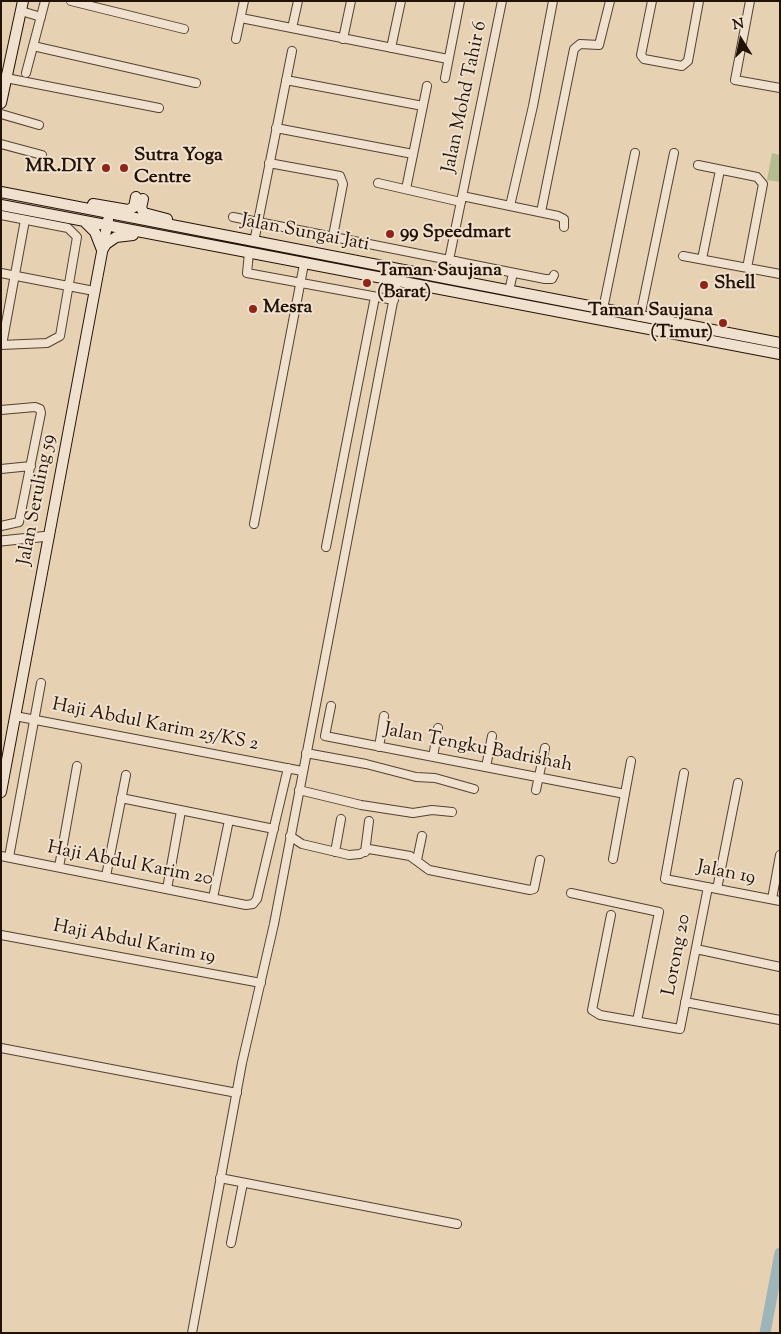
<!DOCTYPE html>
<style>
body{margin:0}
#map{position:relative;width:781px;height:1334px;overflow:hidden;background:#e7d1b3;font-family:"Sorts Mill Goudy",serif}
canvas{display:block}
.frame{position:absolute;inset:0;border:2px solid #231206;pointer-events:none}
.north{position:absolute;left:716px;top:15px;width:50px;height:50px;-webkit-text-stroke:4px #efe1ce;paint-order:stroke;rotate:350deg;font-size:14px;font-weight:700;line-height:20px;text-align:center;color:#231206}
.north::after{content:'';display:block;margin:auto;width:18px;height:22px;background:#231206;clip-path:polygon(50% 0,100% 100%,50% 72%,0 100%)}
</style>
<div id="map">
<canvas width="781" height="1334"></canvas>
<div class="frame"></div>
<div class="north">N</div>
</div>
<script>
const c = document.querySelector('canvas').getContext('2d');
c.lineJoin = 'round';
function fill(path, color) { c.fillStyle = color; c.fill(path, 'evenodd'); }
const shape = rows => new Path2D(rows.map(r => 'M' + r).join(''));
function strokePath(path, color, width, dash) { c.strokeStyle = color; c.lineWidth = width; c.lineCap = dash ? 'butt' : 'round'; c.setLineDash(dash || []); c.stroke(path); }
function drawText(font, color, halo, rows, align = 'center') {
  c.font = font + ' "Sorts Mill Goudy",serif'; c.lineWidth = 4; c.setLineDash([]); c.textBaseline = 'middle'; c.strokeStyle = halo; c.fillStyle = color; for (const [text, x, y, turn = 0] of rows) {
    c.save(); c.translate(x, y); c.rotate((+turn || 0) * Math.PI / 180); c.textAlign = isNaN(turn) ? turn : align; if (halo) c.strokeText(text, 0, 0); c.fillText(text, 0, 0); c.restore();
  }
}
fill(shape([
 [772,153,780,155,780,182,767,180]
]), '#b4bc8e');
strokePath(shape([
 [765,1333,780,1253]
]), '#9db4b9', 11);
const minor = shape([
 [71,1,184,29],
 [652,1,641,55,644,59,682,66,688,61,699,1],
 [750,1,735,80,780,88],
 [21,11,41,17],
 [241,18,448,59],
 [292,28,298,1],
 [236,39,244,1],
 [343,39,351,1],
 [33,46,196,83],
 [391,48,401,1],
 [26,73,45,1],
 [6,78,159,108],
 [445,78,460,1],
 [286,80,423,106],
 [1,114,39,125],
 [276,128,413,154],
 [1,144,42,155],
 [269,163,340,176,343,184,333,236],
 [698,165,757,177,763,184,747,268],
 [378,183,461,202],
 [406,189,427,86],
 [462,196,558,216,564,219,564,227],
 [510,206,533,106,553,1],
 [541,212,574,49,580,44,599,45,610,1],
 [1,215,68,228,77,237,60,336,47,343,1,345],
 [233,217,545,279,552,279,554,275],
 [254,242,292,51],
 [249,253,247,273,394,300],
 [683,256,780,274],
 [702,259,720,170],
 [449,260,502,1],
 [1,273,94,291],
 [452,280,456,261],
 [509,291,513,273],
 [603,309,635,153],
 [640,317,674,153],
 [2,345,25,220],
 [1,410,35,407,40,409,41,413,19,522,1,526],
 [1,469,31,466],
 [254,524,304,264],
 [326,547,375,297],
 [331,706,325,736,625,794],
 [15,716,302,771],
 [379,747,384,716],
 [306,753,366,764,416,777,435,778,474,789],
 [433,757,438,728],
 [486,767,492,736],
 [684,773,665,879,780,901],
 [299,790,361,805,413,813,432,810,452,812],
 [536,790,545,748],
 [121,798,274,829],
 [290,836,302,844,349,855,360,854,369,849,410,856,429,870,530,890,534,889,540,860],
 [335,852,341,819],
 [365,852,369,821],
 [1,856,246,905,253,904,257,899,288,768],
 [9,857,41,683],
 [613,859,631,761],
 [417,860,422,836],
 [59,867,77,766],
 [106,876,126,775],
 [167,889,181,811],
 [717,889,738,783],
 [571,893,659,912,637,1021],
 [213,898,229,820],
 [772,899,780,855],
 [611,915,592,1010,600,1015,680,1029,708,887],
 [1,935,261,983],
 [696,949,780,967],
 [685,1002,780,1020],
 [1,1048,237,1093],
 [220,1178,457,1224],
 [231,1243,243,1183],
 [192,1333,242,1063,274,924,397,281]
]);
const tertiary = shape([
 [1,541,49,536]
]);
const secondary = shape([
 [1,103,23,1],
 [1,192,780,343],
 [143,199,141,208,144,213,167,219],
 [93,204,128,210,134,207,136,197],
 [1,205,780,354],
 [85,222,95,232,102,250],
 [103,249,106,244,116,237,133,235],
 [1,792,108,220]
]);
strokePath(minor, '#544231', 10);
strokePath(tertiary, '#544231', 11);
strokePath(secondary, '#231206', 12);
strokePath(minor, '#efe1ce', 8);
strokePath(tertiary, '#efe1ce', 9);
strokePath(secondary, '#efe1ce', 10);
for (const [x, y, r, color] of [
 [106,168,5,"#8f2418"],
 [124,168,5,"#8f2418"],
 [390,234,5,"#8f2418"],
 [367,283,5,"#8f2418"],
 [704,285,5,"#8f2418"],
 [253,309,5,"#8f2418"],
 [723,323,5,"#8f2418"]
]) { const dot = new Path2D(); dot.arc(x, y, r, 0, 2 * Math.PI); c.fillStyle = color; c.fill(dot); strokePath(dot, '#efe1ce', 2); }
drawText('19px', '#231206', '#efe1ce', [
 ["Jalan Mohd Tahir 6",466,97,-78],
 ["Jalan Sungai Jati",305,234,11],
 ["Jalan Seruling 59",38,500,-79],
 ["Haji Abdul Karim 25/KS 2",155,726,11],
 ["Jalan Tengku Badrishah",478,749,11],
 ["Haji Abdul Karim 20",130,865,11],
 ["Jalan 19",726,874,11],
 ["Haji Abdul Karim 19",134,943,11],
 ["Lorong 20",678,955,-79]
]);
drawText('bold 19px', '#231206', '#efe1ce', [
 ["Sutra Yoga",134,157],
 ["Centre",134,179],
 ["MR.DIY",96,168,"right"],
 ["99 Speedmart",400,234],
 ["Taman Saujana",377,272],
 ["(Barat)",377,294],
 ["Shell",714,285],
 ["Mesra",263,309],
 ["Taman Saujana",713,312,"right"],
 ["(Timur)",713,334,"right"]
], 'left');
</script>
